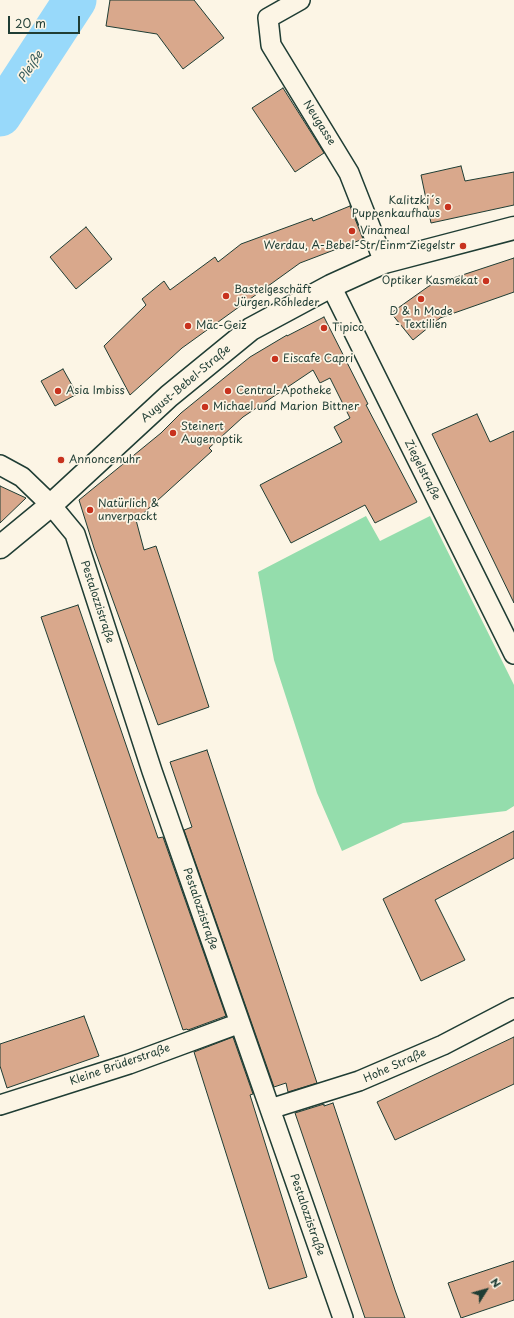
<!DOCTYPE html>
<meta charset="utf-8">
<style>
body{margin:0}
#map{position:relative;width:514px;height:1318px;overflow:hidden;background:#fcf5e5;font-family:"Playpen Sans",sans-serif}
canvas{display:block}
.north{position:absolute;left:466px;top:1270px;width:40px;height:40px;-webkit-text-stroke:3px #fcf5e5;paint-order:stroke;rotate:53deg;font-size:11px;font-weight:700;line-height:16px;text-align:center;color:#1f3d34}
.north::after{content:'';display:block;margin:auto;width:14px;height:18px;background:#1f3d34;clip-path:polygon(50% 0,100% 100%,50% 72%,0 100%)}
.scale{position:absolute;left:8px;top:16px;width:72px;height:18px;box-sizing:border-box;border:2px solid #1f3d34;border-top:0;padding-left:5px;font-size:12px;line-height:14px;white-space:nowrap;color:#1f3d34;-webkit-text-stroke:3px #fcf5e5;paint-order:stroke}
</style>
<div id="map">
<canvas width="514" height="1318"></canvas>
<div class="north">N</div>
<div class="scale">20 m</div>
</div>
<script>
const c = document.querySelector('canvas').getContext('2d');
c.lineJoin = 'round';
function fill(path, color) { c.fillStyle = color; c.fill(path, 'evenodd'); }
const shape = rows => new Path2D(rows.map(r => 'M' + r).join(''));
function strokePath(path, color, width, dash) { c.strokeStyle = color; c.lineWidth = width; c.lineCap = dash ? 'butt' : 'round'; c.setLineDash(dash || []); c.stroke(path); }
function drawText(font, color, halo, rows, align = 'center') {
  c.font = font + ' "Playpen Sans",sans-serif'; c.lineWidth = 3.5; c.setLineDash([]); c.textBaseline = 'middle'; c.strokeStyle = halo; c.fillStyle = color; for (const [text, x, y, turn = 0] of rows) {
    c.save(); c.translate(x, y); c.rotate((+turn || 0) * Math.PI / 180); c.textAlign = isNaN(turn) ? turn : align; if (halo) c.strokeText(text, 0, 0); c.fillText(text, 0, 0); c.restore();
  }
}
fill(shape([
 [366,516,380,541,430,516,514,685,514,806,506,811,403,823,342,851,317,793,274,660,258,572]
]), '#94ddac');
strokePath(shape([
 [0,115,75,0]
]), '#98d9fa', 43);
const building = shape([
 [110,0,194,0,224,38,183,69,157,34,106,26,110,0],
 [283,88,324,153,295,172,252,108,283,88],
 [461,166,465,181,514,172,514,205,431,223,421,175,461,166],
 [350,206,363,239,300,263,182,348,130,395,104,346,146,305,142,299,164,281,170,290,215,257,218,262,241,244,312,218,313,221,350,206],
 [86,227,112,259,76,289,50,257,86,227],
 [514,258,514,292,440,318,413,340,391,313,429,286,514,258],
 [324,317,368,404,366,405,417,502,375,523,365,505,291,543,260,485,342,442,334,427,350,418,330,378,320,383,313,370,243,417,209,448,212,451,136,520,144,550,156,546,209,707,158,725,94,548,79,500,161,433,181,413,250,357,287,335,287,336,324,317],
 [63,369,77,394,55,406,41,381,63,369],
 [477,414,490,442,514,431,514,603,432,434,477,414],
 [0,486,26,498,0,523,0,486],
 [78,605,158,838,163,837,226,1016,188,1030,187,1029,183,1030,41,617,78,605],
 [207,750,317,1083,288,1092,286,1083,274,1087,184,830,192,827,170,762,207,750],
 [514,831,514,858,435,900,465,960,421,981,383,899,514,831],
 [84,1016,99,1056,7,1088,0,1066,0,1044,84,1016],
 [233,1037,253,1094,250,1095,307,1277,269,1289,194,1052,233,1037],
 [514,1037,514,1084,395,1140,377,1102,514,1037],
 [333,1103,395,1290,405,1318,365,1318,295,1113,324,1104,324,1106,333,1103],
 [514,1261,514,1300,461,1318,448,1283,514,1261]
]);
fill(building, '#d9a88c');
strokePath(building, '#1f3d34', 1);
const street = shape([
 [300,0,268,18,271,45,349,173,384,262],
 [331,286,514,654],
 [0,465,22,477,51,505,75,534,152,771,343,1318],
 [0,1105,129,1064,240,1023],
 [270,1109,359,1081,443,1045,514,1008]
]);
const secondary = shape([
 [0,547,51,505,169,396,251,329,331,286,384,262,514,228]
]);
strokePath(street, '#1f3d34', 22);
strokePath(secondary, '#1f3d34', 25);
strokePath(street, '#fcf5e5', 19);
strokePath(secondary, '#fcf5e5', 22);
for (const [x, y, r, color] of [
 [448,207,4,"#c8321e"],
 [352,231,4,"#c8321e"],
 [463,246,4,"#c8321e"],
 [486,281,4,"#c8321e"],
 [226,296,4,"#c8321e"],
 [421,299,4,"#c8321e"],
 [188,326,4,"#c8321e"],
 [324,328,4,"#c8321e"],
 [275,359,4,"#c8321e"],
 [58,391,4,"#c8321e"],
 [228,391,4,"#c8321e"],
 [205,407,4,"#c8321e"],
 [173,433,4,"#c8321e"],
 [61,460,4,"#c8321e"],
 [90,510,4,"#c8321e"]
]) { const dot = new Path2D(); dot.arc(x, y, r, 0, 2 * Math.PI); c.fillStyle = color; c.fill(dot); strokePath(dot, '#fcf5e5', 1.5); }
drawText('11px', '#1f3d34', '#fcf5e5', [
 ["Neugasse",319,123,58],
 ["August-Bebel-Straße",186,384,-40],
 ["Ziegelstraße",422,470,63],
 ["Pestalozzistraße",97,602,72],
 ["Pestalozzistraße",200,909,71],
 ["Kleine Brüderstraße",120,1065,-19],
 ["Hohe Straße",395,1066,-24],
 ["Pestalozzistraße",307,1215,71]
]);
drawText('11px', '#1f3d34', '#fcf5e5', [
 ["Kalitzki´s",440,201,"right"],
 ["Puppenkaufhaus",440,214,"right"],
 ["Vinameal",360,231],
 ["Werdau, A-Bebel-Str/Einm Ziegelstr",455,246,"right"],
 ["Optiker Kasmekat",478,281,"right"],
 ["Bastelgeschäft",234,290],
 ["Jürgen Rohleder",234,303],
 ["D & h Mode",421,312,"center"],
 ["- Textilien",421,325,"center"],
 ["Mäc-Geiz",196,326],
 ["Tipico",332,328],
 ["Eiscafe Capri",283,359],
 ["Asia Imbiss",66,391],
 ["Central-Apotheke",236,391],
 ["Michael und Marion Bittner",213,407],
 ["Steinert",181,427],
 ["Augenoptik",181,440],
 ["Annoncenuhr",69,460],
 ["Natürlich &",98,504],
 ["unverpackt",98,517]
], 'left');
drawText('italic 12px', '#375c5c', '#fcf5e5', [
 ["Pleiße",31,67,-57]
]);
</script>
